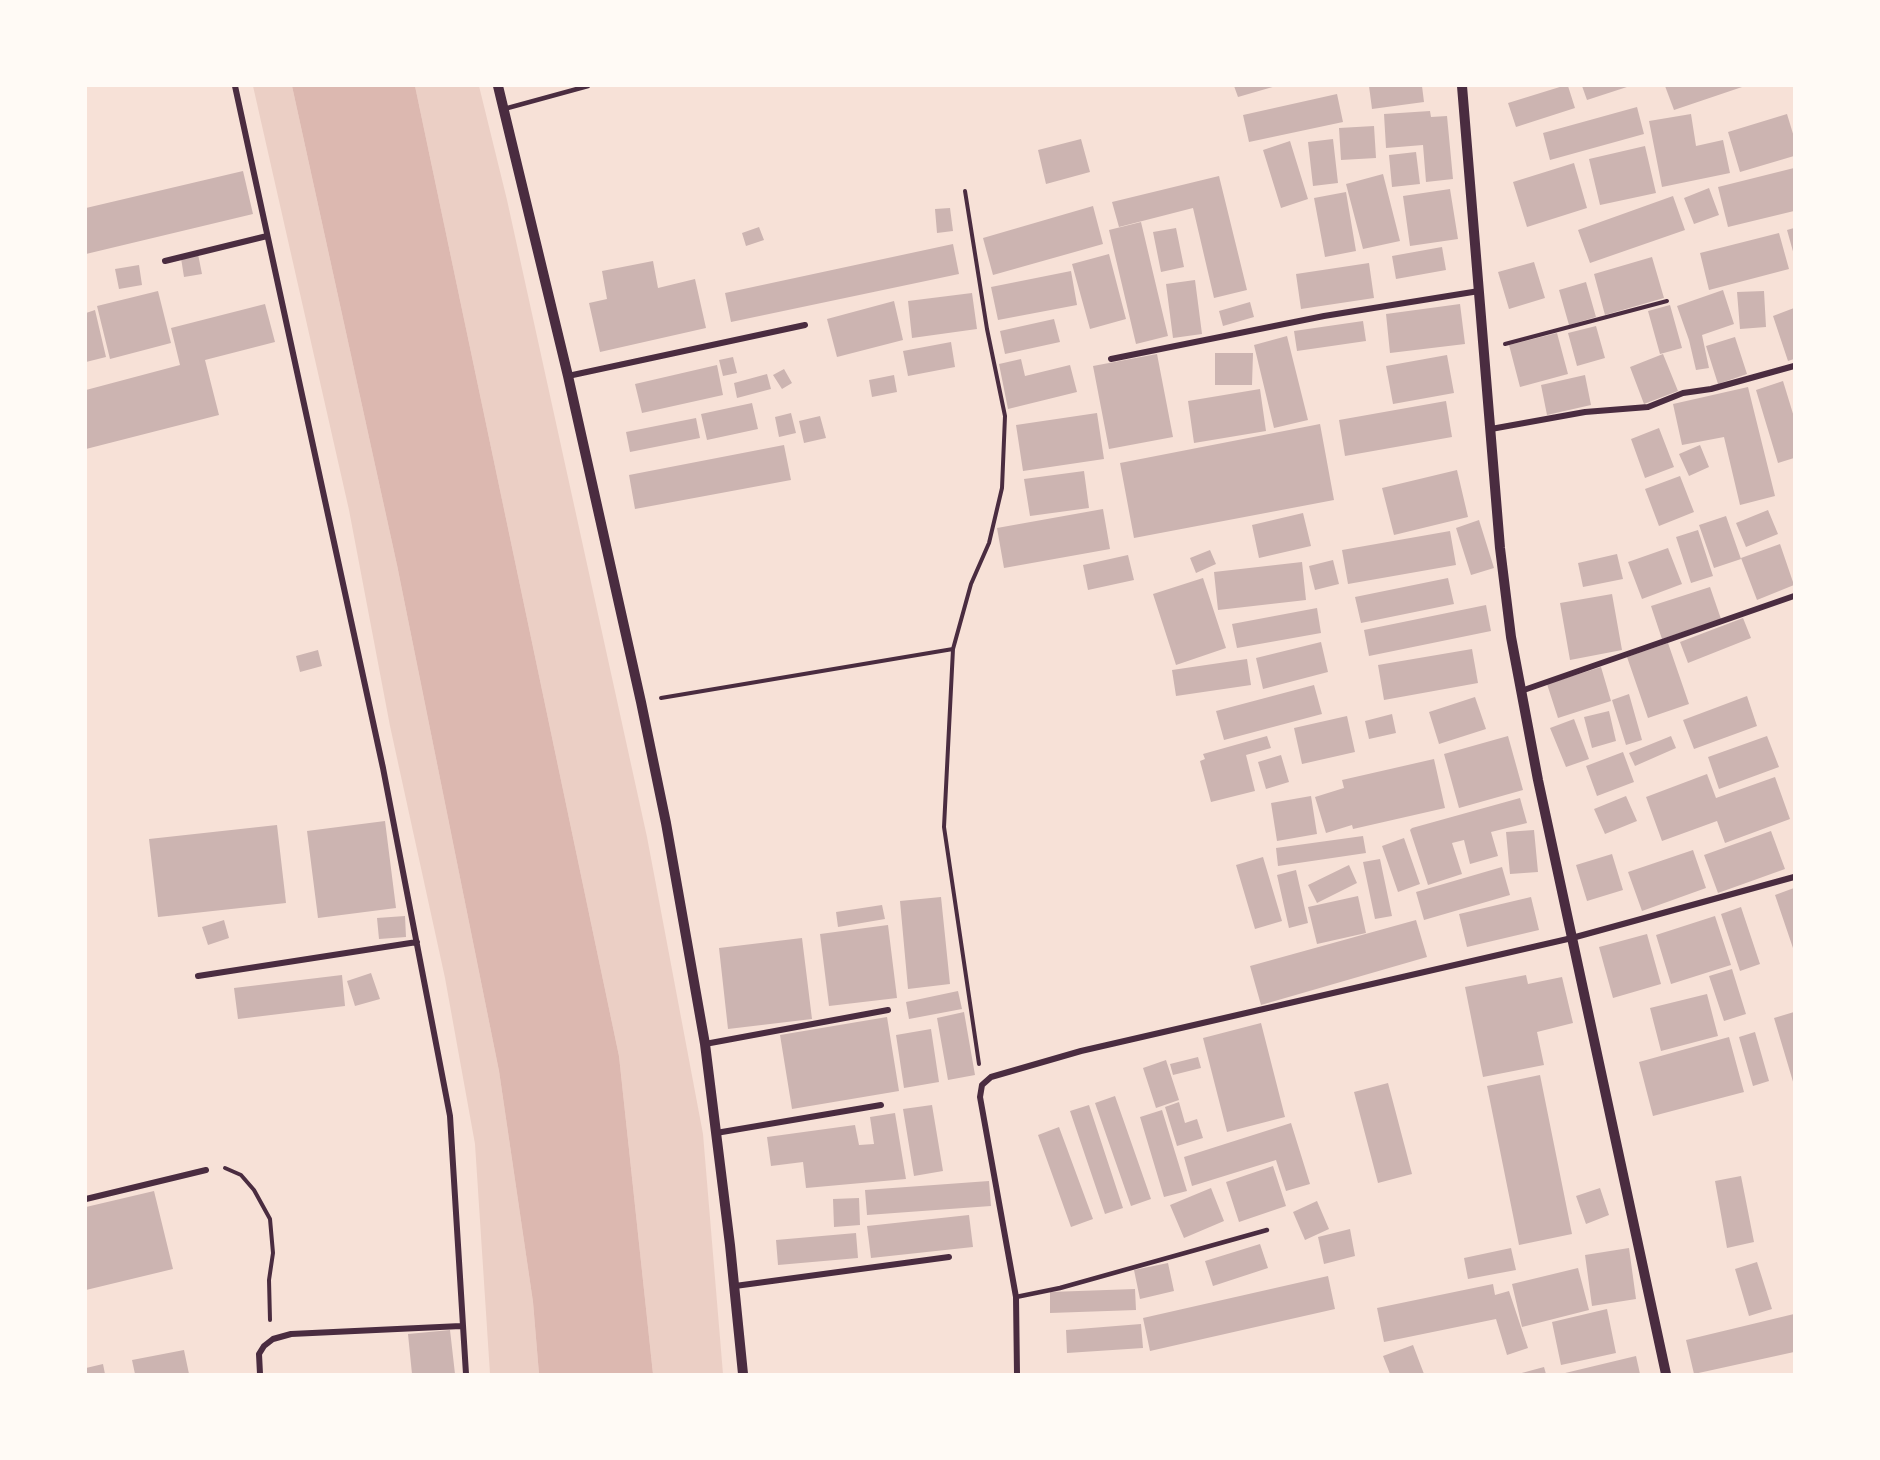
<!DOCTYPE html>
<style>
body{margin:0}
#map{position:relative;width:1880px;height:1460px;overflow:hidden;background:#f7e1d7;font-family:"Sofia Sans Condensed",sans-serif}
canvas{display:block}
.frame{position:absolute;inset:0;border:87px solid #fffaf5;pointer-events:none}
</style>
<div id="map">
<canvas width="1880" height="1460"></canvas>
<div class="frame"></div>
</div>
<script>
const c = document.querySelector('canvas').getContext('2d');
c.lineJoin = 'round';
function fill(path, color) { c.fillStyle = color; c.fill(path, 'evenodd'); }
const shape = rows => new Path2D(rows.map(r => 'M' + r).join(''));
function strokePath(path, color, width, dash) { c.strokeStyle = color; c.lineWidth = width; c.lineCap = dash ? 'butt' : 'round'; c.setLineDash(dash || []); c.stroke(path); }
fill(shape([
 [253,86,292,86,397,565,499,1071,533,1302,539,1374,490,1374,475,1144,445,978,390,726,349,510],
 [415,86,479,86,507,200,647,837,703,1134,723,1374,653,1374,619,1056]
]), '#ebcfc5');
fill(shape([
 [292,86,415,86,619,1056,653,1374,539,1374,533,1302,499,1071,397,565]
]), '#dcb8b0');
fill(shape([
 [1234,86,1276,86,1238,97],
 [1369,86,1422,86,1424,102,1372,109],
 [1563,86,1568,86,1575,108,1516,127,1508,103],
 [1582,86,1630,86,1587,100],
 [1665,86,1745,86,1674,110],
 [1337,94,1343,122,1249,142,1243,115],
 [1637,107,1644,134,1550,160,1543,133],
 [1430,111,1431,117,1447,116,1453,179,1426,182,1423,145,1386,148,1384,114],
 [1691,114,1696,146,1723,140,1730,173,1662,187,1649,121],
 [1787,114,1794,137,1794,156,1740,172,1728,132],
 [1374,126,1376,158,1341,160,1339,128],
 [1081,139,1090,172,1046,184,1038,150],
 [1333,139,1338,183,1313,186,1308,142],
 [1290,141,1308,199,1281,208,1263,150],
 [1645,146,1656,193,1600,205,1589,159],
 [1416,152,1420,184,1392,187,1389,155],
 [1574,163,1587,208,1527,227,1513,182],
 [1794,168,1794,211,1728,227,1718,187],
 [243,171,253,214,86,254,86,208],
 [1383,174,1400,241,1363,249,1346,184],
 [1219,176,1247,290,1214,298,1193,208,1119,227,1112,202],
 [1709,188,1719,215,1694,224,1684,198],
 [1450,189,1458,239,1410,246,1403,196],
 [1346,192,1356,251,1325,257,1314,198],
 [1673,196,1685,230,1590,263,1578,230],
 [1093,206,1103,244,993,275,983,238],
 [950,208,953,231,937,233,935,209],
 [1141,222,1168,336,1136,344,1109,230],
 [759,227,764,240,746,246,742,233],
 [1176,228,1184,267,1161,272,1153,232],
 [1794,228,1794,255,1787,230],
 [1779,233,1789,269,1709,290,1700,253],
 [953,244,959,274,731,322,725,293],
 [1442,247,1446,270,1396,279,1392,256],
 [198,254,202,274,184,277,181,258],
 [1109,254,1126,319,1090,329,1072,264],
 [1652,257,1664,298,1605,315,1594,274],
 [653,261,658,288,695,279,706,328,600,352,589,303,607,299,602,271],
 [1534,262,1545,298,1509,309,1498,272],
 [1369,263,1374,298,1301,309,1296,274],
 [139,265,142,285,119,289,115,269],
 [1071,271,1077,305,998,320,991,287],
 [1195,280,1202,334,1173,338,1166,284],
 [1586,282,1596,317,1569,325,1559,290],
 [1723,290,1734,324,1702,335,1709,368,1696,370,1689,340,1677,306],
 [158,291,171,343,110,359,97,306],
 [1764,291,1766,327,1740,329,1737,292],
 [972,293,977,329,912,338,908,301],
 [894,301,903,340,837,357,827,319],
 [1250,302,1254,317,1223,326,1219,311],
 [265,304,275,342,205,360,219,415,86,449,86,390,180,365,171,328],
 [1460,304,1465,344,1390,353,1386,314],
 [1670,305,1682,348,1660,354,1648,311],
 [1794,308,1794,359,1788,361,1773,316],
 [95,310,106,357,86,362,86,313],
 [1054,319,1060,342,1005,354,1000,331],
 [1363,321,1366,341,1297,351,1294,331],
 [1596,326,1605,358,1577,366,1568,333],
 [1557,333,1568,374,1520,387,1509,345],
 [1287,336,1308,420,1274,428,1254,345],
 [1735,337,1747,374,1718,384,1706,346],
 [951,342,955,367,908,376,903,351],
 [1215,353,1253,353,1252,385,1215,385],
 [1157,354,1173,437,1109,449,1093,366],
 [1663,354,1678,391,1644,404,1630,367],
 [1447,355,1454,393,1393,404,1386,366],
 [733,357,737,373,723,376,719,360],
 [1021,359,1025,376,1070,365,1077,392,1008,409,999,364],
 [717,365,723,395,642,413,635,384],
 [784,369,792,383,782,389,773,375],
 [767,374,771,389,737,398,734,383],
 [894,375,897,392,872,397,869,380],
 [1585,375,1591,405,1547,415,1541,385],
 [1783,381,1794,417,1794,458,1778,463,1756,390],
 [1748,387,1775,496,1740,505,1724,437,1682,445,1673,404],
 [1260,389,1266,431,1194,443,1188,401],
 [1446,401,1452,437,1345,456,1339,420],
 [752,403,758,429,707,440,701,414],
 [791,413,796,433,779,437,775,417],
 [1097,413,1104,459,1023,471,1016,425],
 [820,416,826,438,804,443,799,421],
 [696,418,700,438,630,452,626,432],
 [1320,424,1334,500,1134,538,1120,463],
 [1659,428,1674,467,1645,478,1631,439],
 [784,445,791,480,635,509,629,475],
 [1700,445,1709,467,1689,476,1679,454],
 [1457,470,1468,517,1394,535,1382,488],
 [1084,471,1089,508,1030,516,1024,479],
 [1680,476,1694,512,1659,526,1645,489],
 [1103,509,1110,549,1004,568,997,528],
 [1768,510,1778,534,1746,547,1736,523],
 [1303,513,1311,546,1259,558,1252,525],
 [1726,516,1741,559,1714,568,1699,525],
 [1479,520,1494,568,1471,575,1456,528],
 [1698,530,1713,576,1691,583,1676,537],
 [1450,531,1456,565,1348,584,1342,550],
 [1780,544,1794,585,1757,600,1741,558],
 [1668,548,1682,584,1642,599,1628,562],
 [1210,550,1216,564,1196,573,1190,558],
 [1617,554,1623,579,1583,587,1578,563],
 [1128,555,1134,580,1088,590,1083,565],
 [1333,560,1339,584,1315,590,1309,566],
 [1302,562,1306,600,1218,610,1214,572],
 [1203,578,1226,648,1176,665,1153,594],
 [1448,578,1454,604,1361,623,1355,597],
 [1710,587,1721,619,1662,639,1651,606],
 [1612,594,1622,650,1570,660,1560,603],
 [1486,605,1491,631,1369,656,1364,630],
 [1317,608,1321,633,1237,648,1232,624],
 [1743,618,1751,638,1688,663,1680,642],
 [1321,642,1328,672,1263,689,1256,658],
 [1668,643,1689,704,1648,718,1627,657],
 [1472,649,1478,683,1384,700,1378,665],
 [318,650,322,666,300,672,296,656],
 [1247,659,1251,685,1176,696,1172,670],
 [1601,667,1611,701,1558,718,1547,684],
 [1314,685,1322,714,1224,740,1216,711],
 [1629,694,1642,740,1626,745,1612,700],
 [1747,696,1757,726,1694,749,1683,720],
 [1475,697,1486,729,1439,744,1429,712],
 [1609,711,1616,741,1592,748,1584,717],
 [1392,714,1396,733,1369,739,1365,721],
 [1347,716,1355,752,1302,764,1294,728],
 [1574,719,1589,759,1566,767,1550,728],
 [1267,736,1271,748,1246,755,1255,791,1211,802,1200,761,1205,759,1203,754],
 [1508,736,1523,790,1459,808,1444,754],
 [1671,736,1676,748,1635,766,1629,753],
 [1767,736,1779,767,1719,789,1708,757],
 [1623,752,1634,782,1597,796,1586,766],
 [1281,755,1289,782,1266,789,1258,762],
 [1434,759,1445,808,1353,829,1352,825,1326,833,1315,797,1344,788,1342,780],
 [1707,774,1716,798,1775,777,1790,819,1725,843,1717,821,1662,841,1646,797],
 [1311,796,1317,834,1277,841,1271,803],
 [1626,796,1637,821,1605,834,1594,809],
 [1520,798,1527,823,1491,832,1498,856,1470,864,1464,840,1452,843,1462,874,1428,885,1410,830,1412,828],
 [385,821,396,908,318,918,307,831],
 [277,825,286,903,158,917,149,839],
 [1534,830,1538,872,1510,874,1506,832],
 [1771,831,1785,869,1718,893,1704,855],
 [1363,836,1366,853,1278,866,1276,848],
 [1404,838,1420,884,1398,892,1382,846],
 [1693,850,1706,888,1642,911,1628,872],
 [1612,854,1623,890,1587,901,1576,865],
 [1263,857,1282,921,1255,929,1236,865],
 [1380,859,1392,916,1375,919,1363,862],
 [1349,865,1357,883,1317,903,1308,885],
 [1502,867,1510,895,1424,920,1416,892],
 [1296,870,1308,923,1289,928,1277,875],
 [1794,888,1794,951,1775,895],
 [1358,896,1366,933,1317,944,1308,907],
 [941,897,950,984,908,989,900,901],
 [1531,897,1539,930,1467,947,1459,914],
 [882,905,885,919,838,927,836,912],
 [1741,907,1760,964,1740,971,1721,914],
 [405,916,406,937,379,939,377,918],
 [1715,916,1731,965,1671,984,1656,935],
 [224,920,229,938,208,945,202,927],
 [1416,920,1427,957,1261,1005,1250,966],
 [888,925,897,998,829,1006,820,934],
 [1647,934,1661,984,1613,998,1599,947],
 [802,938,812,1019,728,1029,719,948],
 [1732,969,1746,1014,1724,1021,1709,976],
 [371,973,380,999,355,1006,347,981],
 [342,975,345,1006,238,1019,234,988],
 [1526,975,1528,984,1562,977,1573,1023,1537,1032,1544,1065,1483,1077,1465,987],
 [958,991,962,1009,909,1019,906,1002],
 [1707,994,1718,1036,1661,1051,1650,1008],
 [964,1012,975,1075,948,1080,937,1018],
 [1794,1012,1794,1085,1774,1018],
 [887,1017,899,1091,792,1109,780,1035],
 [1261,1023,1285,1117,1227,1132,1203,1038],
 [931,1029,939,1082,904,1088,896,1035],
 [1755,1032,1769,1081,1753,1086,1739,1037],
 [1729,1037,1744,1092,1653,1116,1639,1062],
 [1198,1057,1201,1068,1173,1075,1170,1064],
 [1166,1060,1179,1100,1156,1108,1143,1068],
 [1540,1075,1572,1234,1519,1245,1487,1086],
 [1388,1083,1412,1174,1378,1183,1354,1092],
 [1115,1096,1151,1199,1131,1206,1095,1103],
 [1179,1102,1185,1123,1197,1119,1203,1138,1177,1146,1165,1107],
 [932,1105,943,1171,914,1176,903,1109],
 [1089,1105,1123,1208,1105,1214,1070,1111],
 [1162,1110,1187,1191,1164,1197,1140,1117],
 [895,1113,906,1179,806,1188,803,1162,771,1166,767,1137,855,1125,859,1145,874,1144,870,1117],
 [1291,1123,1310,1184,1286,1191,1276,1160,1192,1186,1184,1157],
 [1059,1127,1093,1219,1071,1227,1038,1135],
 [1273,1166,1286,1206,1239,1222,1226,1182],
 [1741,1176,1754,1242,1727,1248,1715,1181],
 [989,1181,991,1206,867,1215,865,1190],
 [1211,1188,1224,1221,1184,1238,1170,1205],
 [1600,1188,1609,1215,1586,1224,1576,1196],
 [154,1191,173,1269,86,1290,86,1207],
 [859,1198,860,1225,834,1227,833,1199],
 [1317,1201,1329,1229,1305,1240,1293,1212],
 [969,1215,973,1247,871,1258,867,1226],
 [1350,1229,1355,1256,1324,1264,1318,1237],
 [856,1233,858,1258,778,1265,776,1240],
 [1260,1244,1268,1268,1213,1286,1205,1261],
 [1511,1248,1516,1270,1468,1279,1464,1258],
 [1629,1248,1636,1299,1592,1306,1585,1255],
 [1757,1262,1772,1309,1749,1316,1735,1269],
 [1168,1263,1174,1291,1140,1299,1134,1270],
 [1578,1268,1589,1310,1522,1327,1512,1284],
 [1328,1276,1335,1309,1150,1351,1143,1318],
 [1493,1284,1495,1295,1509,1291,1528,1348,1507,1355,1496,1319,1384,1342,1377,1308],
 [1135,1289,1136,1310,1050,1313,1050,1292],
 [1607,1309,1616,1353,1561,1365,1552,1322],
 [1794,1314,1794,1352,1694,1374,1686,1340],
 [1141,1324,1143,1348,1067,1353,1066,1330],
 [450,1330,455,1374,412,1374,408,1334],
 [1413,1345,1424,1374,1390,1374,1383,1356],
 [184,1350,189,1374,135,1374,132,1360],
 [1636,1356,1640,1374,1561,1374],
 [103,1364,105,1374,86,1374,86,1368],
 [1544,1367,1546,1374,1518,1374]
]), '#ccb4b1');
strokePath(shape([
 [965,191,987,329,1005,416,1002,488,989,543,971,584,953,649,944,827,979,1064],
 [1505,344,1667,301],
 [661,698,953,649],
 [225,1168,241,1175,254,1190,270,1219,273,1253,269,1280,270,1320]
]), '#4a2c40', 4);
strokePath(shape([
 [504,109,588,86],
 [1016,1297,1060,1288,1267,1230]
]), '#4a2c40', 4.5);
strokePath(shape([
 [235,86,383,768,450,1116,466,1374],
 [165,261,267,236],
 [1111,359,1324,316,1479,291],
 [568,376,805,325],
 [1491,429,1585,412,1648,407,1683,393,1711,389,1794,366],
 [1521,691,1794,596],
 [198,976,417,942],
 [705,1044,888,1010],
 [716,1133,881,1105],
 [86,1199,206,1170],
 [735,1286,949,1257],
 [260,1374,259,1354,264,1346,273,1339,291,1334,461,1326],
 [1017,1374,1016,1297,980,1097,982,1085,991,1077,1081,1051,1572,938,1794,877]
]), '#4a2c40', 6);
strokePath(shape([
 [498,86,568,376,641,702,666,823,705,1044,730,1245,743,1374],
 [1462,86,1500,548,1511,637,1538,780,1666,1374]
]), '#4a2c40', 10);
</script>
